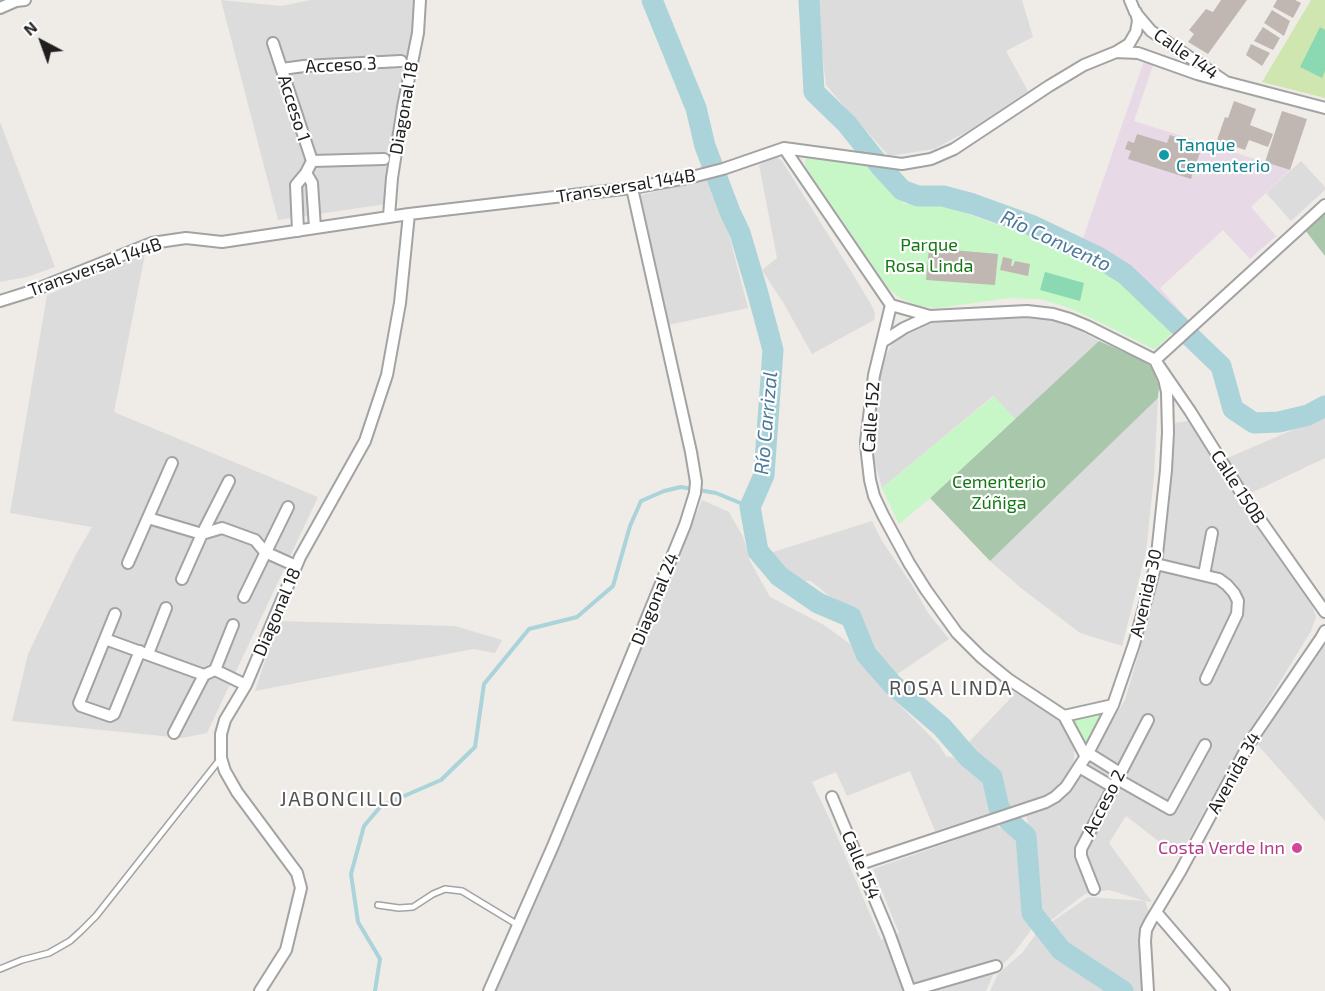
<!DOCTYPE html>
<meta charset="utf-8">
<style>
body{margin:0}
#map{position:relative;width:1325px;height:991px;overflow:hidden;background:#efebe6;font-family:"Exo 2",sans-serif}
canvas{display:block}
.north{position:absolute;left:12px;top:12px;width:60px;height:60px;-webkit-text-stroke:4px #fff;paint-order:stroke;rotate:319deg;font-size:16px;font-weight:700;line-height:24px;text-align:center;color:#1f1f1f}
.north::after{content:'';display:block;margin:auto;width:21px;height:27px;background:#1f1f1f;clip-path:polygon(50% 0,100% 100%,50% 72%,0 100%)}
</style>
<div id="map">
<canvas width="1325" height="991"></canvas>
<div class="north">N</div>
</div>
<script>
const c = document.querySelector('canvas').getContext('2d');
c.lineJoin = 'round';
function fill(path, color) { c.fillStyle = color; c.fill(path, 'evenodd'); }
const shape = rows => new Path2D(rows.map(r => 'M' + r).join(''));
function strokePath(path, color, width, dash) { c.strokeStyle = color; c.lineWidth = width; c.lineCap = dash ? 'butt' : 'round'; c.setLineDash(dash || []); c.stroke(path); }
function drawText(font, color, halo, rows, align = 'center') {
  c.font = font + ' "Exo 2",sans-serif'; c.lineWidth = 4.5; c.setLineDash([]); c.textBaseline = 'middle'; c.strokeStyle = halo; c.fillStyle = color; for (const [text, x, y, turn = 0] of rows) {
    c.save(); c.translate(x, y); c.rotate((+turn || 0) * Math.PI / 180); c.textAlign = isNaN(turn) ? turn : align; if (halo) c.strokeText(text, 0, 0); c.fillText(text, 0, 0); c.restore();
  }
}
fill(shape([
 [221,0,281,6,311,0,415,0,413,35,394,116,386,204,278,220],
 [816,0,1022,0,1033,37,1006,51,1028,91,970,130,934,149,889,156,843,105,826,85],
 [0,122,55,267,27,277,0,282],
 [777,157,782,161,849,268,872,306,875,314,874,320,812,354,784,304,762,270,777,258,759,165,772,158],
 [1301,161,1325,187,1325,190,1291,221,1266,193],
 [706,179,729,235,748,308,668,325,639,197,645,194],
 [145,254,114,412,318,497,207,733,182,738,12,721,28,654,75,556,92,527,10,513,47,295],
 [1030,315,1065,323,1099,341,1015,419,993,396,882,488,874,459,875,404,882,364,893,342,931,323,985,317],
 [1158,398,1154,476,1146,552,1122,646,1080,633,1021,588,990,561],
 [1325,416,1325,458,1247,495,1225,459],
 [1188,421,1246,509,1310,600,1316,617,1311,631,1234,757,1179,857,1126,816,1109,843,1152,902,1145,901,1153,922,1144,991,990,991,998,974,1022,953,1038,931,1088,897,1145,901,1109,890,1085,894,1046,924,1037,912,1032,835,1025,814,1077,780,1125,700,1147,625,1162,548,1174,423],
 [702,500,729,512,743,537,750,561,770,597,824,625,850,644,877,682,939,745,946,756,960,759,989,783,994,812,935,831,910,771,847,796,836,772,812,782,831,822,881,940,899,933,873,869,956,840,993,824,1017,838,1024,910,1034,926,1014,953,994,973,986,991,495,991,573,811],
 [872,521,882,541,914,588,928,613,949,639,896,675,871,650,861,620,853,608,834,600,811,581,796,581,781,571,773,552],
 [278,621,455,626,502,640,495,653,473,649,255,691],
 [1325,644,1325,821,1257,744],
 [1014,692,1053,715,1065,726,1071,734,1074,746,1074,762,1065,780,1056,789,1047,794,1007,809,1004,783,997,770,967,744,1008,701]
]), '#dddcdc');
fill(shape([
 [1144,61,1153,65,1134,121,1290,170,1251,207,1276,236,1250,259,1223,230,1160,288,1188,320,1183,325,1119,263,1081,244]
]), '#e8d9e6');
fill(shape([
 [1311,0,1325,0,1325,98,1262,82]
]), '#cfe6b0');
fill(shape([
 [1325,213,1325,256,1305,230],
 [1099,341,1142,360,1153,368,1159,387,1158,398,990,561,930,498]
]), '#a9c7ab');
fill(shape([
 [808,155,814,155,865,165,904,204,938,203,995,224,1049,240,1101,266,1175,330,1157,348,1153,349,1095,320,1067,307,1040,299,1009,298,938,308,918,306,900,298,888,288,806,167,805,161],
 [994,396,1015,419,930,498,899,524,882,488],
 [1106,712,1086,748,1070,719]
]), '#c7f6c7');
fill(shape([
 [1320,27,1325,30,1325,71,1322,78,1300,67],
 [1045,272,1084,283,1080,301,1040,290]
]), '#8ad9b3');
strokePath(shape([
 [375,991,380,959,358,922,351,874,364,826,381,806,441,780,475,747,484,684,529,629,577,617,613,586,630,526,641,501,664,491,681,487,716,493,750,507]
]), '#aad3da', 4);
strokePath(shape([
 [652,0,696,108,705,146,730,212,740,233,758,294,773,350,764,475,750,507,758,551,779,576,818,603,851,617,866,654,892,684,942,727,969,758,992,777,999,808,1009,821,1026,836,1032,913,1061,950,1123,991],
 [809,0,814,92,847,124,881,167,902,190,918,196,943,196,973,204,1031,225,1098,257,1125,274,1221,366,1233,409,1254,423,1279,422,1308,415,1325,406]
]), '#aad3da', 21);
fill(shape([
 [1221,0,1247,0,1208,54,1188,42,1194,34,1189,30,1206,9,1213,12],
 [1277,0,1295,0,1301,3,1293,18,1273,7],
 [1272,10,1290,21,1284,36,1264,23],
 [1263,27,1280,38,1273,50,1254,41],
 [1251,44,1270,53,1262,66,1246,55],
 [1234,101,1256,109,1250,125,1273,134,1268,147,1249,140,1245,150,1217,140,1225,117,1228,118],
 [1282,111,1307,119,1290,170,1265,162],
 [1137,134,1167,143,1170,135,1191,142,1189,148,1200,152,1191,179,1128,159,1131,151,1125,149,1128,141,1134,143],
 [929,248,998,254,995,285,926,280],
 [1003,257,1012,259,1011,266,1013,266,1015,261,1030,264,1028,276,1000,270]
]), '#c0b7b3');
const service = shape([
 [378,905,399,908,413,907,433,894,445,889,462,891,518,925],
 [0,969,22,960,49,953,70,941,81,931,96,916,221,758]
]);
const minor = shape([
 [1130,0,1135,12,1151,31,1226,82,1325,108],
 [0,8,16,1,25,0],
 [273,43,312,161,306,173,296,185,298,231],
 [1116,52,1129,44,1136,32,1138,21,1136,12],
 [282,69,304,66,401,61],
 [784,148,891,305,874,375,866,442,867,454,870,480,874,496,883,515,909,563,926,590,957,633,981,657,1008,679,1064,716,1113,705],
 [312,161,384,159],
 [306,173,312,183,315,228],
 [389,216,392,178,403,107,418,33,420,0],
 [0,301,32,291,152,243,186,238,222,242,409,214,632,188,692,177,723,169,784,148,902,164,931,159,954,149,1049,86,1084,65,1116,52,1138,53,1197,74,1226,82],
 [891,305,930,316,1027,311,1053,314,1070,319,1087,326,1155,360,1190,411,1242,494,1325,612],
 [882,342,904,328,930,316],
 [1155,360,1325,205],
 [148,518,202,534,222,528,255,540,265,552,296,566],
 [128,563,172,463],
 [1156,564,1219,579,1227,585,1234,593,1238,601,1237,614,1206,679],
 [1204,575,1212,533],
 [182,579,202,534,229,481],
 [244,597,288,507],
 [115,614,79,703,81,706,110,716,114,714,140,651],
 [105,639,204,675,215,670,246,685],
 [148,654,166,608],
 [215,670,233,625],
 [1064,716,1086,757],
 [174,733,204,675],
 [1088,753,1120,773],
 [1079,767,1113,787],
 [1117,779,1170,809,1205,745],
 [832,797,889,933,910,991],
 [860,864,1046,802,1055,797,1066,787,1088,753,1113,705,1134,644,1156,564,1166,470,1168,432,1167,392,1164,379,1155,360],
 [1094,889,1081,856,1081,849,1148,720],
 [1156,912,1224,991],
 [260,991,286,950,301,888,297,873,237,792,225,771,221,758,221,734,225,720,246,685,300,557,365,441,387,375,400,303,409,214],
 [489,991,553,846,590,757,685,525,695,493,696,482,691,452,632,188],
 [910,991,996,966],
 [1148,991,1145,941,1146,930,1150,922,1180,872,1250,742,1321,638,1325,631]
]);
strokePath(service, '#a3a3a3', 8);
strokePath(minor, '#a3a3a3', 14);
strokePath(service, '#fff', 5);
strokePath(minor, '#fff', 10);
for (const [x, y, r, color] of [
 [1164,155,6,"#0f9aa8"],
 [1297,848,6,"#d1479c"]
]) { const dot = new Path2D(); dot.arc(x, y, r, 0, 2 * Math.PI); c.fillStyle = color; c.fill(dot); strokePath(dot, '#fff', 2); }
drawText('18px', '#1f1f1f', '#fff', [
 ["Calle 144",1186,54,35],
 ["Acceso 3",341,65,-3],
 ["Acceso 1",294,108,72],
 ["Diagonal 18",404,108,-80],
 ["Transversal 144B",626,186,-9],
 ["Transversal 144B",95,267,-20],
 ["Calle 152",871,417,-86],
 ["Calle 150B",1238,487,57],
 ["Avenida 30",1146,593,-77],
 ["Diagonal 24",655,599,-68],
 ["Diagonal 18",277,612,-67],
 ["Avenida 34",1234,773,-61],
 ["Acceso 2",1104,803,-63],
 ["Calle 154",861,865,67]
]);
drawText('18px', '#0d838f', '#fff', [
 ["Tanque",1176,145],
 ["Cementerio",1176,166]
], 'left');
drawText('18px', '#137713', '#fff', [
 ["Parque",929,245],
 ["Rosa Linda",929,266],
 ["Cementerio",999,482],
 ["Zúñiga",999,503]
]);
drawText('18px', '#b23c85', '#fff', [
 ["Costa Verde Inn",1285,848]
], 'right');
drawText('italic 20px', '#4c799a', '#fff', [
 ["Río Convento",1056,241,25],
 ["Río Carrizal",766,423,-85]
]);
c.letterSpacing = '1.5px';
drawText('20px', '#525252', '#fff', [
 ["ROSA LINDA",951,688],
 ["JABONCILLO",342,799]
]);
c.letterSpacing = '0px';
</script>
